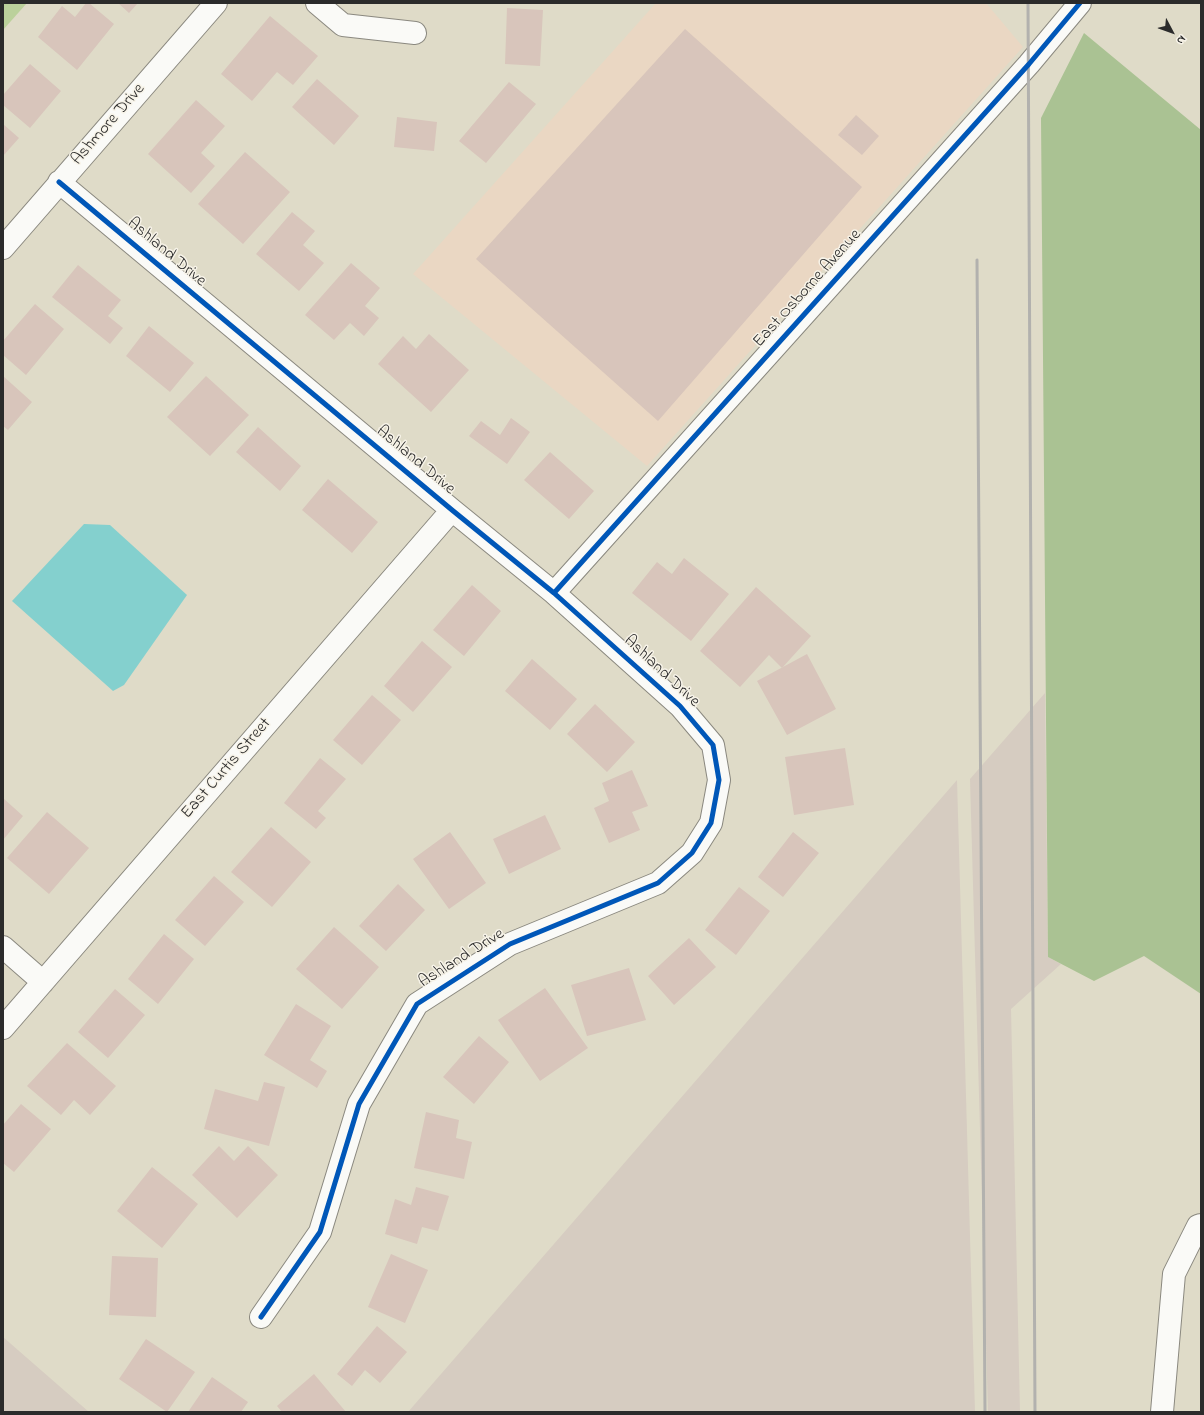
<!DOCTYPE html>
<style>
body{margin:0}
#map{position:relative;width:1204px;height:1415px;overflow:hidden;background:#dfdbc8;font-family:"Indie Flower",sans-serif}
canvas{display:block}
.frame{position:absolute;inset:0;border:4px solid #2b2b2b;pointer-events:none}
.north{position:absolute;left:1152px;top:12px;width:40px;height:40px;-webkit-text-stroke:3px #f7f3e8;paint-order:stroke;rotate:131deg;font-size:11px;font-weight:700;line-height:16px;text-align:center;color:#2b2b2b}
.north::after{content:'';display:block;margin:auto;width:14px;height:18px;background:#2b2b2b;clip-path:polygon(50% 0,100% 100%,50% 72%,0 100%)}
</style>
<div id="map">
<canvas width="1204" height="1415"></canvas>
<div class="frame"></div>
<div class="north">N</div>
</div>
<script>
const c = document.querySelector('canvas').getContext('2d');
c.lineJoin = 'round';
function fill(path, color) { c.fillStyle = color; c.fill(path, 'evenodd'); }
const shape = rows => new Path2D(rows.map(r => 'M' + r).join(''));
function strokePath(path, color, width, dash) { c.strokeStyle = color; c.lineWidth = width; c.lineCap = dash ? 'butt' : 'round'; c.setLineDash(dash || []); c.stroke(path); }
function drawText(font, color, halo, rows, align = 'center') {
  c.font = font + ' "Indie Flower",sans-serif'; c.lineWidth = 3; c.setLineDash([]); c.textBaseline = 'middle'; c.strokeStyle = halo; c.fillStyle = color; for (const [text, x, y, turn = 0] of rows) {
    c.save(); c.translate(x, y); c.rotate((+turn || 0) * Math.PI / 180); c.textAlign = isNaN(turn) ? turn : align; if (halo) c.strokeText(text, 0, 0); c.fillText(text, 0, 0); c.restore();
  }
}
fill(shape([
 [656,3,986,3,1023,47,647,466,413,274]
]), '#ead7c3');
fill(shape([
 [1045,693,1048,957,1061,964,1011,1009,1020,1412,988,1412,970,779],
 [957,780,975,1412,408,1412],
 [3,1337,89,1412,3,1412]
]), '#d6ccc1');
fill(shape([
 [3,3,27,3,3,30]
]), '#bbd19b');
fill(shape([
 [1084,33,1201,130,1201,994,1144,956,1094,981,1048,957,1041,118]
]), '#aac293');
fill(shape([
 [84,524,110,525,187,595,124,685,113,691,12,601]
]), '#84d0ce');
fill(shape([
 [86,3,89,3,114,24,77,70,38,37,62,6,75,17],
 [118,3,138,3,129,13],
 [507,8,543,10,540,66,505,64],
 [270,16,318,56,293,85,277,72,252,101,221,74],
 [685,29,862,187,658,421,476,259],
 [30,64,61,91,30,128,3,105,3,95],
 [317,79,359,116,334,145,292,107],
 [509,82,536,104,486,163,459,141],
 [196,100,225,126,201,153,215,166,191,193,148,154],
 [856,115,879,136,862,155,838,135],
 [397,117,437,122,434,151,394,147],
 [3,124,19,138,3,156],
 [245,152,290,192,243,244,198,204],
 [292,212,315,231,303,245,324,263,299,291,256,254],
 [351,263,380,288,365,306,379,318,364,336,350,323,334,340,305,315],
 [78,265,121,300,108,316,123,328,110,344,52,297],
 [35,304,64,329,26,375,3,355,3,341],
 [149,326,194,363,170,392,126,356],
 [429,334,469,370,431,412,378,364,403,336,416,349],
 [3,376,32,402,8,430,3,426],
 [206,376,249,415,210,456,167,417],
 [511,418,530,432,507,464,469,436,481,421,500,435],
 [258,427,301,466,280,491,236,452],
 [550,452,594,491,569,519,524,480],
 [328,479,378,522,352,553,302,510],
 [684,558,729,594,691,641,632,593,657,562,672,574],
 [472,585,501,611,464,656,433,630],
 [756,587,811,636,782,668,769,655,740,687,700,651],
 [422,641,452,667,413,712,384,686],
 [807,654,836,709,787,735,757,681],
 [532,659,577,699,550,730,505,691],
 [372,695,401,720,362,765,333,740],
 [595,704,635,742,607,772,567,734],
 [845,748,854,805,794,815,785,757],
 [320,758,346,779,318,811,326,818,316,829,284,803],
 [632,770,648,806,632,812,640,830,609,843,594,808,609,801,602,783],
 [3,798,23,816,3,840],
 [47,812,89,848,49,894,7,858],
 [545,815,561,849,509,874,493,839],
 [271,827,311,862,272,907,231,872],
 [450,832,486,883,449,909,413,859],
 [793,832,819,853,783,897,758,877],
 [214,876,244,902,205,946,175,920],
 [398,884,425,910,386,951,359,926],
 [739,887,770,911,736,955,705,930],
 [334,927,379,967,342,1009,296,969],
 [164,934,194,959,158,1004,128,979],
 [689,938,716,967,674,1005,648,976],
 [629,968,646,1020,587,1036,571,985],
 [545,988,588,1048,540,1081,498,1020],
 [115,989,145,1015,108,1058,78,1032],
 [296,1004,331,1026,310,1060,327,1071,317,1088,264,1055],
 [479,1036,509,1062,474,1104,443,1077],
 [67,1043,116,1086,90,1115,74,1100,61,1115,27,1086],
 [264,1082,285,1087,269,1146,204,1129,215,1089,258,1101],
 [21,1104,51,1129,14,1172,3,1163,3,1125],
 [426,1112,459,1120,456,1138,472,1142,464,1179,414,1168],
 [219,1146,234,1161,248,1146,278,1175,237,1218,192,1175],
 [152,1167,198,1204,162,1248,117,1211],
 [416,1187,449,1196,438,1231,422,1227,417,1244,385,1234,395,1199,411,1205],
 [391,1254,428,1270,405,1323,368,1307],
 [112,1256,158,1258,156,1317,109,1315],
 [377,1326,407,1352,380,1383,365,1370,352,1386,337,1374],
 [146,1339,195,1372,167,1412,119,1379],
 [314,1374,346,1412,282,1412,277,1406],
 [212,1377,248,1402,241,1412,188,1412]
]), '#d8c5bb');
const minor = shape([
 [317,3,343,25,415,33],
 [59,182,452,510,554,593,680,706,713,745,719,780,711,823,692,853,658,883,510,944,417,1004,359,1104,320,1232,261,1317],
 [3,248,216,3],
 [554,593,1029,64,1080,3],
 [3,947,43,982],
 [3,1028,452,510],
 [1162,1412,1174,1274,1198,1226,1201,1225]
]);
strokePath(minor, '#8a887f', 24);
strokePath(minor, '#fafaf7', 22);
strokePath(shape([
 [1028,3,1035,1412],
 [977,260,985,1412]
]), '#b2b1ae', 3);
strokePath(shape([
 [59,182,452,510,554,593,680,706,713,745,719,780,711,823,692,853,658,883,510,944,417,1004,359,1104,320,1232,261,1317],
 [554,593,1029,64,1080,3]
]), '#0057b8', 5);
drawText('17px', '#2b2b2b', '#f7f3e8', [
 ["Ashmore Drive",109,125,-49],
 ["Ashland Drive",166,253,40],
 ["East Osborne Avenue",808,289,-48],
 ["Ashland Drive",415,461,40],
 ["Ashland Drive",661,672,43],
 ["East Curtis Street",227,769,-49],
 ["Ashland Drive",462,959,-32]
]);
</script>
